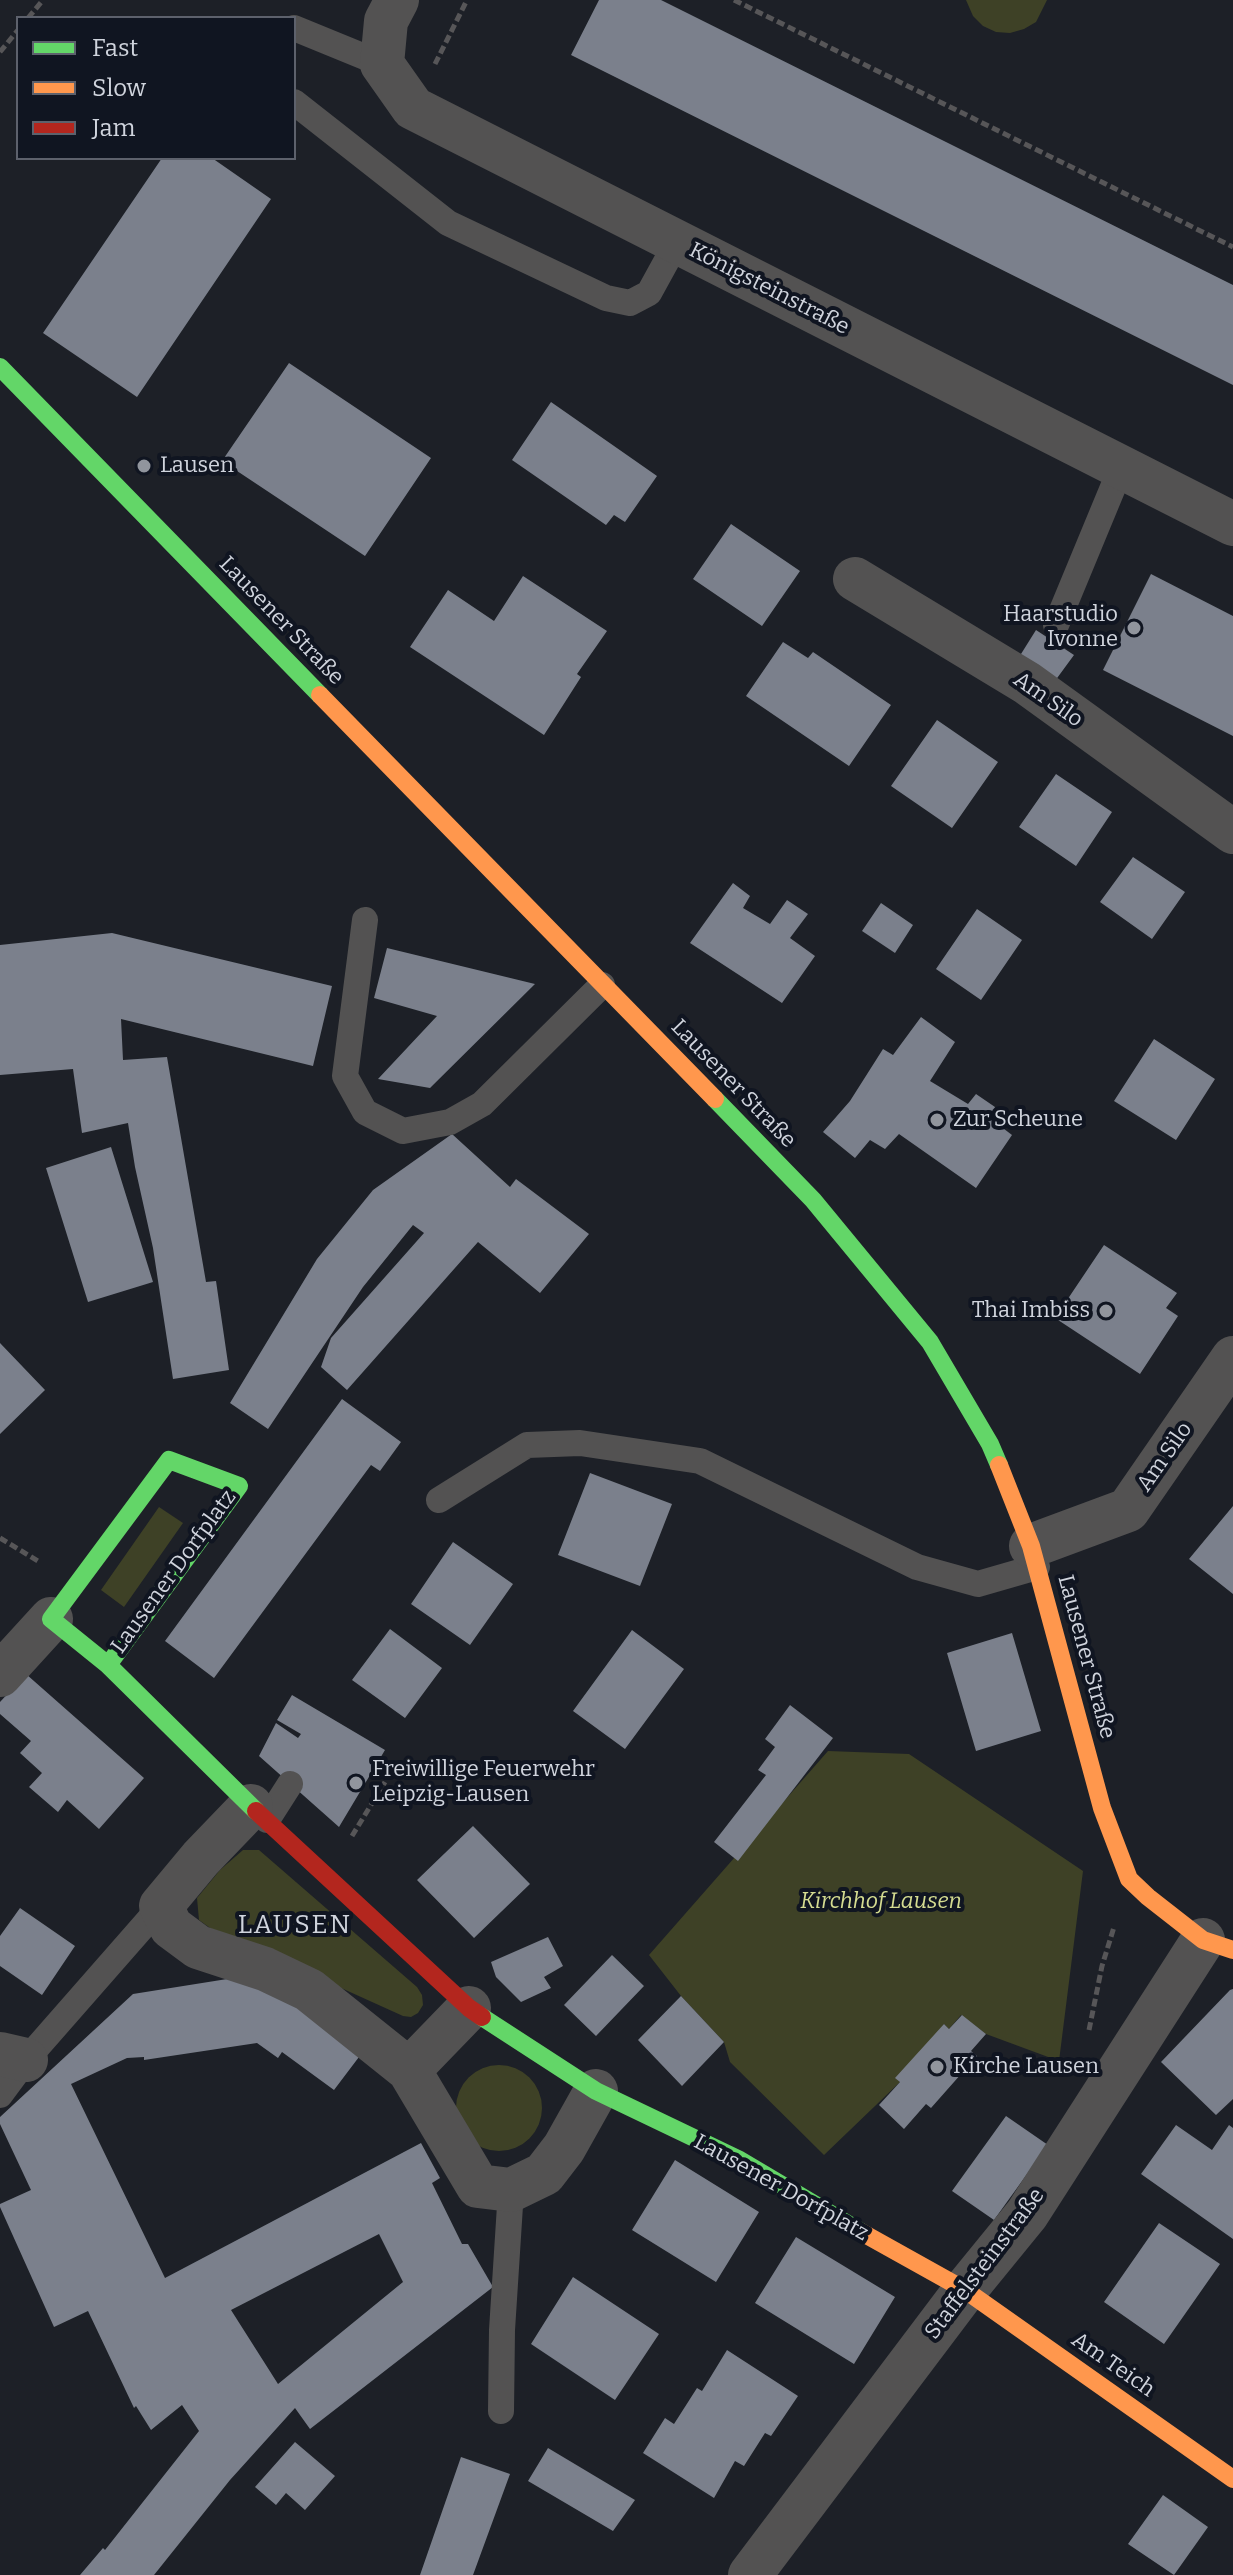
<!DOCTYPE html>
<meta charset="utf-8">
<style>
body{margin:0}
#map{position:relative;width:1233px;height:2575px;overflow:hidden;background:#1d2027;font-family:Bitter,serif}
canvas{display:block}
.legend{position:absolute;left:16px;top:16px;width:280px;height:144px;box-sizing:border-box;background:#101521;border:2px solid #5d616c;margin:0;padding:10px 14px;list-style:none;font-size:24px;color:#d0d4dd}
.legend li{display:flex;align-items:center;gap:16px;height:40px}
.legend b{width:40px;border:2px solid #5d616c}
</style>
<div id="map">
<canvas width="1233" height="2575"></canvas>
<ul class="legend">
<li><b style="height:10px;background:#63d668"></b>Fast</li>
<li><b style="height:10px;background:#ff974d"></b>Slow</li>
<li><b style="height:10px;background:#b3261e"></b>Jam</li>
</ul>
</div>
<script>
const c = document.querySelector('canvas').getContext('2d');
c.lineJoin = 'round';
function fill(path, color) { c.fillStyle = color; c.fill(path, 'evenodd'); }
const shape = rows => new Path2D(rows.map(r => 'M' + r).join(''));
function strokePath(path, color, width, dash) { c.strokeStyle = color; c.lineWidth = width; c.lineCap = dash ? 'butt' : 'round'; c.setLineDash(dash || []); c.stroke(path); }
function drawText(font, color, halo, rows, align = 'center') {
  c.font = font + ' Bitter,serif'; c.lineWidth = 8; c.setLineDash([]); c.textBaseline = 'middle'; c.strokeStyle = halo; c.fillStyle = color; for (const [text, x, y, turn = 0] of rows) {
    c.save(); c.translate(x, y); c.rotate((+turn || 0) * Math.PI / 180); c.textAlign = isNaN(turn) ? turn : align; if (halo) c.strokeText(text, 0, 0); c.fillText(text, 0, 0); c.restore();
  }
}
fill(shape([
 [966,0,1047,0,1036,22,1024,29,1010,33,996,32,983,26,973,16],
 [159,1507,183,1523,124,1607,101,1590],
 [828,1751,909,1754,1083,1871,1059,2061,986,2034,961,2015,949,2029,944,2024,900,2082,824,2155,730,2062,724,2042,681,1996,649,1955],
 [243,1850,259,1850,417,1987,422,1995,423,2005,418,2013,411,2017,403,2016,213,1930,199,1920,197,1898,220,1870],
 '456 2108a43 43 0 1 1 86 0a43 43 0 1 1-86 0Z'
]), '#3e4126');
fill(shape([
 [599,0,661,0,1233,285,1233,385,571,55],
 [162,158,212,158,271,199,137,397,43,333],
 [289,363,431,458,365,556,222,461],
 [551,402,657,476,625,522,614,515,606,525,512,460],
 [731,524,800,571,762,626,693,579],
 [1151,574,1233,616,1233,736,1103,670],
 [523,576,607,631,577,674,581,677,544,735,410,647,448,590,494,621],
 [1036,630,1074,655,1052,685,1016,662],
 [783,642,808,658,813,652,891,705,849,766,746,696],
 [937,720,998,762,952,828,891,786],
 [1056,774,1112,812,1076,866,1019,827],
 [1133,857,1185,892,1152,939,1100,902],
 [733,883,750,896,743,908,770,924,787,900,808,914,790,938,815,956,782,1003,690,943],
 [881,903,913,925,895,953,862,931],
 [977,909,1022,940,981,1000,936,969],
 [112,933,332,986,313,1066,121,1019,123,1060,167,1057,206,1282,216,1281,229,1370,173,1379,153,1248,135,1167,128,1123,82,1133,73,1069,0,1075,0,945],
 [387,948,535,984,430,1088,378,1079,437,1016,374,998],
 [921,1017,955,1042,930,1081,968,1104,976,1094,995,1107,991,1119,1012,1135,976,1188,899,1134,885,1149,870,1140,855,1158,823,1132,850,1101,883,1049,893,1055],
 [1154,1039,1215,1079,1176,1140,1114,1101],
 [452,1134,510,1187,516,1179,589,1234,540,1293,478,1242,347,1390,321,1367,331,1338,424,1233,413,1225,363,1287,268,1429,230,1403,317,1259,373,1190],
 [111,1147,153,1282,88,1302,46,1168],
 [1104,1245,1177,1293,1166,1308,1178,1316,1140,1374,1055,1318],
 [0,1343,45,1390,0,1434],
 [342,1399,401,1442,380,1471,371,1465,214,1678,165,1641],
 [590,1473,672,1504,640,1586,558,1555],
 [1233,1506,1233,1594,1189,1559],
 [453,1542,513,1584,470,1645,411,1604],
 [390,1629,442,1668,405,1718,352,1680],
 [632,1630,684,1669,625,1749,573,1711],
 [1012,1633,1041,1731,976,1751,947,1653],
 [26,1674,144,1778,99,1829,67,1800,58,1812,29,1787,42,1773,20,1753,31,1741,0,1714,0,1702],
 [292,1695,385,1750,339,1827,259,1756,276,1723,298,1738,301,1734,277,1720],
 [790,1705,833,1738,738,1861,714,1842,766,1775,758,1770,775,1747,765,1739],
 [473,1826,530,1884,474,1938,417,1880],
 [20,1908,75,1946,42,1995,0,1966,0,1936],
 [548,1937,563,1966,544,1977,551,1988,521,2002,496,1977,491,1962],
 [612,1955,644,1986,596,2036,564,2005],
 [246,1976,365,2049,334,2090,282,2052,278,2058,257,2043,144,2060,144,2057,127,2058,71,2084,165,2278,421,2143,440,2178,432,2183,462,2244,468,2244,493,2287,310,2429,295,2408,230,2480,154,2575,80,2575,103,2548,105,2550,199,2431,182,2405,151,2430,136,2406,134,2408,88,2311,54,2327,0,2207,0,2204,31,2190,0,2124,0,2117,133,1994],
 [379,2234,403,2282,278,2384,231,2310],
 [1233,1989,1233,2099,1216,2115,1161,2062,1230,1990],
 [681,1996,724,2042,682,2086,638,2040],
 [962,2015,986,2034,971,2051,977,2056,931,2108,926,2104,904,2129,879,2105,900,2082,895,2078,944,2024,949,2029],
 [1006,2116,1048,2145,994,2220,952,2191],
 [1176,2125,1212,2150,1229,2125,1233,2128,1233,2239,1141,2174],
 [675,2160,759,2212,716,2282,632,2230],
 [1159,2223,1220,2264,1164,2344,1104,2302],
 [796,2237,895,2297,854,2364,755,2303],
 [573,2277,659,2334,615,2400,531,2344],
 [727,2350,798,2396,771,2436,765,2433,744,2466,735,2461,714,2498,643,2453,665,2418,674,2424,697,2388,702,2391],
 [295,2442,335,2476,305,2510,286,2493,276,2505,255,2487],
 [548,2448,635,2500,613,2531,528,2481],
 [461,2457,510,2474,473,2575,420,2575],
 [1163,2495,1208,2527,1174,2575,1128,2544]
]), '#7b808c');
strokePath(shape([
 [734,0,1233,247],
 [28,18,43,0],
 [0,52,18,30],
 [435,64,467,0],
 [0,1538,38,1561],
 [352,1836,385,1782],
 [1089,2030,1102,1966,1114,1927]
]), '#575658', 5, [8, 4]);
strokePath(shape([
 [294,28,382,64],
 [294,102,448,223,606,298,630,303,649,293,677,242],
 [1056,625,1121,468],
 [365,920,345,1076,365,1112,403,1131,450,1122,482,1104,602,985],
 [439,1500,527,1445,580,1443,700,1461,917,1567,978,1584,1037,1567],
 [267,1820,290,1784],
 [0,2095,26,2060,161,1906],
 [501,2411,502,2330,511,2190]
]), '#535252', 26);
strokePath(shape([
 [397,0,386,21,382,64,413,108,1233,524],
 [855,579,1027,683,1233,832],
 [1031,1546,1128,1510,1233,1358],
 [0,1675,51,1619],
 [251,1806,201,1858,161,1906,171,1927,198,1947,265,1969,309,1990,409,2070],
 [469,2008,409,2070,478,2186,511,2190,544,2174,564,2148,596,2091],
 [0,2054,26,2060],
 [750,2575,965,2290,1027,2214,1203,1940]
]), '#535252', 44);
strokePath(shape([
 [0,367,320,695],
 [715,1099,813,1200,930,1342,990,1444,999,1465],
 [108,1665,239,1486,169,1460,51,1619,108,1665,256,1811],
 [482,2017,596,2091,738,2159,861,2232]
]), '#63d668', 18);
strokePath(shape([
 [320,695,715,1099],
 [999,1465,1031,1546,1102,1808,1129,1879,1148,1897,1203,1940,1233,1950],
 [861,2232,965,2290,1233,2479]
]), '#ff974d', 18);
strokePath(shape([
 [256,1811,469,2008,482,2017]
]), '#b3261e', 18);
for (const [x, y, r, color] of [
 [144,466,8,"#91959d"],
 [1134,628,8,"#91959d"],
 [937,1120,8,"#91959d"],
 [1106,1311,8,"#91959d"],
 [356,1783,8,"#91959d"],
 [937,2067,8,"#91959d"]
]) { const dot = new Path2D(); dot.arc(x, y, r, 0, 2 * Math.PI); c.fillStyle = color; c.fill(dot); strokePath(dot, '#101521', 3); }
drawText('22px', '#d0d4dd', '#101521', [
 ["Königsteinstraße",769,289,27],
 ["Lausener Straße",281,621,46],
 ["Am Silo",1048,700,35],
 ["Lausener Straße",733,1084,46],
 ["Am Silo",1165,1457,-55],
 ["Lausener Dorfplatz",174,1572,-54],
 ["Lausener Straße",1086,1657,75],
 ["Lausener Dorfplatz",781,2188,29],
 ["Staffelsteinstraße",985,2264,-53],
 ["Am Teich",1113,2365,35]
]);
drawText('22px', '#d0d4dd', '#101521', [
 ["Lausen",160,466],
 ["Haarstudio",1118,615,"right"],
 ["Ivonne",1118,640,"right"],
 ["Zur Scheune",953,1120],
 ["Thai Imbiss",1090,1311,"right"],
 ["Freiwillige Feuerwehr",372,1770],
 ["Leipzig-Lausen",372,1795],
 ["Kirche Lausen",953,2067]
], 'left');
drawText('italic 22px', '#d5dc91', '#101521', [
 ["Kirchhof Lausen",881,1902]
]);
c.letterSpacing = '2px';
drawText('26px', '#d0d4dd', '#101521', [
 ["LAUSEN",295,1926]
]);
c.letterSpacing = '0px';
</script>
